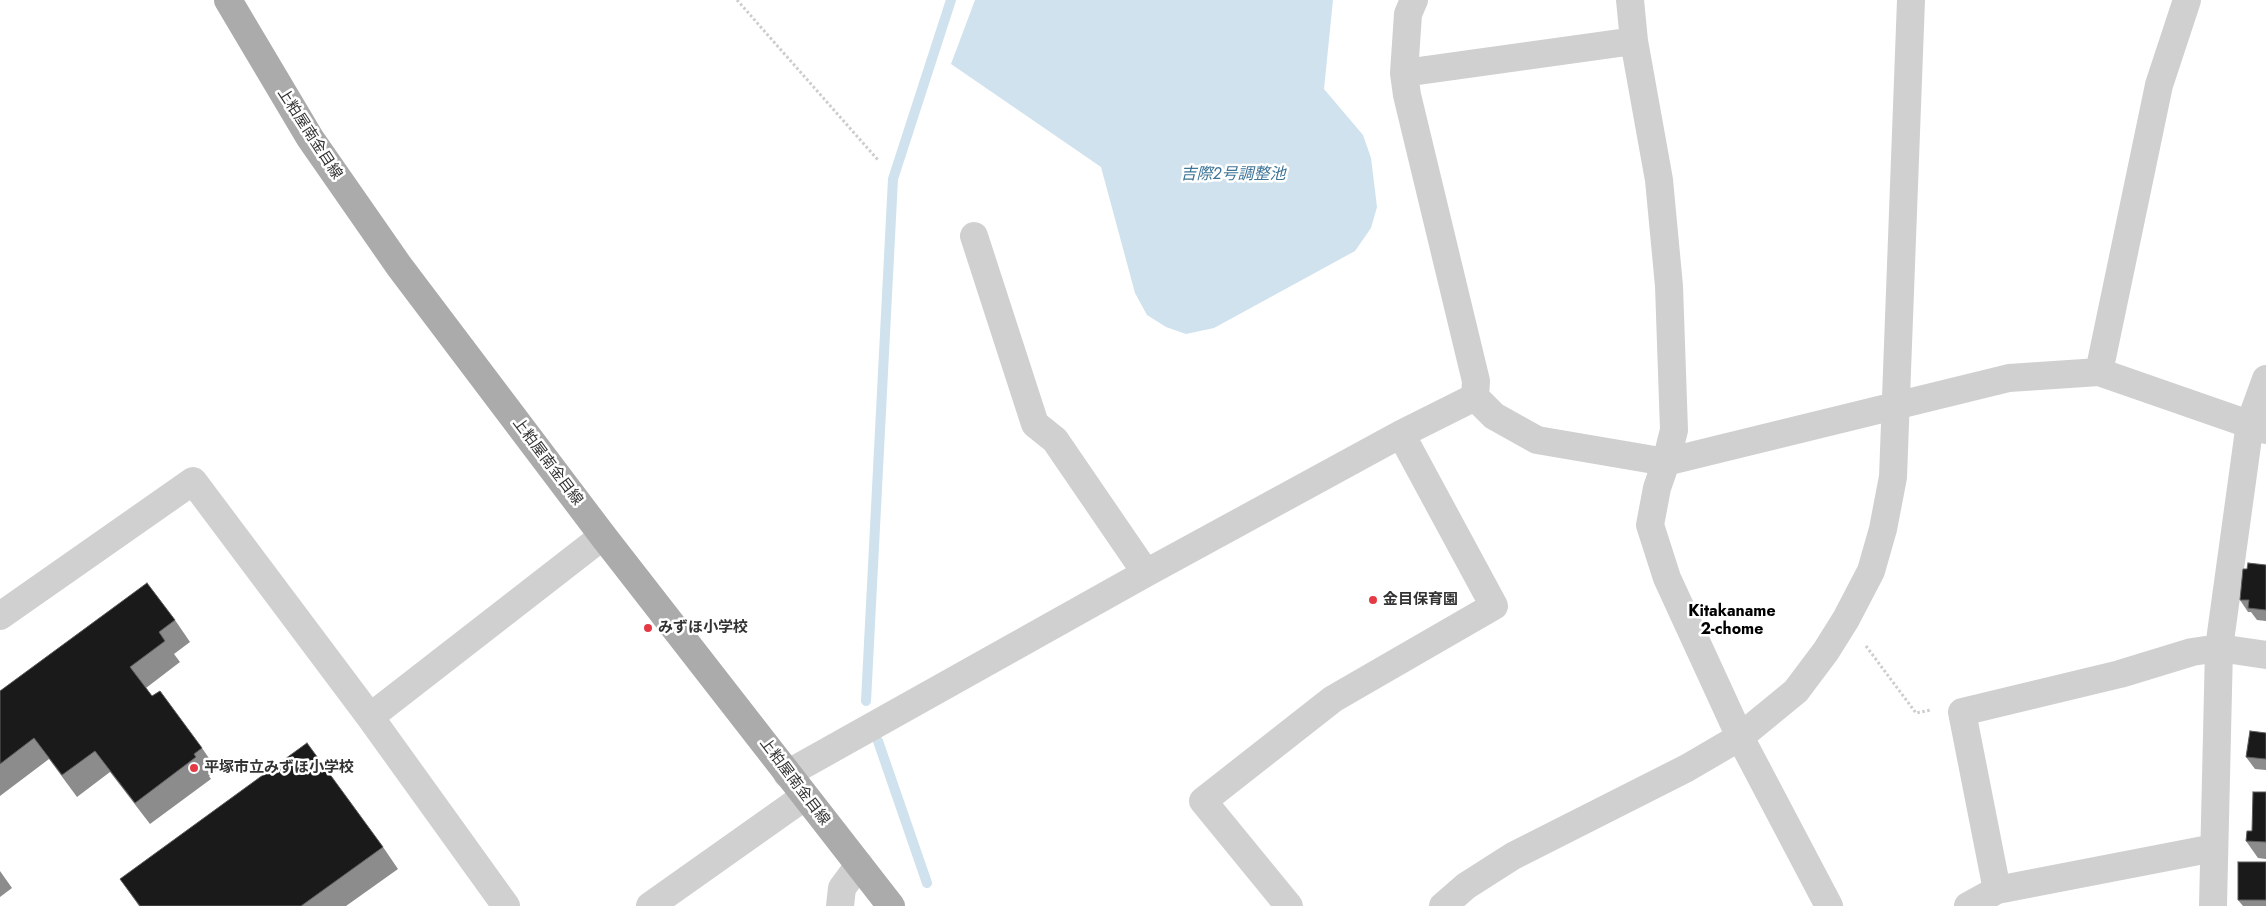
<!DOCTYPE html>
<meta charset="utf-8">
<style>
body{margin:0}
canvas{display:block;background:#fff}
</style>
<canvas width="2266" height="906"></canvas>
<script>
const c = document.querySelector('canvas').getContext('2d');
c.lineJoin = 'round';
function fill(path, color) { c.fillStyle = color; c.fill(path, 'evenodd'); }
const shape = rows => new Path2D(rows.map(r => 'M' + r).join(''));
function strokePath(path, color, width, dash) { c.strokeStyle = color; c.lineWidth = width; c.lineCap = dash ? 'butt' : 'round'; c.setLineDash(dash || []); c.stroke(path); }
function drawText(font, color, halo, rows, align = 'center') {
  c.font = font + ' Jost,"Noto Sans JP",sans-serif'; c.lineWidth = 5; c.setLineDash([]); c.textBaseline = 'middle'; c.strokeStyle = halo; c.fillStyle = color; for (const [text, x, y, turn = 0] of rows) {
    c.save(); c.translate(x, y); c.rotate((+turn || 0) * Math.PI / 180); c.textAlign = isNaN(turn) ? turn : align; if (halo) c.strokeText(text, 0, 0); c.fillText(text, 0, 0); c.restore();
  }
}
fill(shape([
 [975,0,1333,0,1324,89,1363,135,1371,158,1377,207,1371,228,1355,251,1214,328,1186,334,1166,327,1147,315,1135,293,1101,167,951,64]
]), '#cfe2ee');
strokePath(shape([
 [866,701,893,179,951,0],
 [878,741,927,883]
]), '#cfe2ee', 10);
strokePath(shape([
 [737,0,878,160],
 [1866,646,1916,713,1931,710]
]), '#cdcdcd', 3, [2.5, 2.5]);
strokePath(shape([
 [1414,0,1408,14,1404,73,1407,95,1476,381,1475,397,1494,416,1537,440,1666,462,2009,378,2099,372,2266,430],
 [1630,0,1634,41,1659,180,1669,286,1674,430,1666,462,1657,488,1650,525,1667,578,1740,737,1829,906],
 [1404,73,1634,41],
 [974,236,1035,424,1055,440,1146,573],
 [2099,372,2159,85,2187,0],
 [0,616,193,481,370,717,506,906],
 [370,717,603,536],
 [787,774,1146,573,1401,434,1475,397],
 [1997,890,1962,712,2120,674,2192,652,2219,648,2266,655],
 [650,906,804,797],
 [840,906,842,888,859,865],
 [1289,906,1203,801,1333,699,1494,606,1401,434],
 [1443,906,1466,886,1513,856,1687,768,1740,737,1796,691,1826,651,1846,619,1871,571,1883,529,1893,477,1911,0],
 [1968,906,1997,890,2214,848],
 [2213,906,2219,648,2250,423,2266,379]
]), '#d0d0d0', 28);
strokePath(shape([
 [228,0,310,138,399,266,603,536,891,906]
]), '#ababab', 28);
fill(shape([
 [2266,565,2266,621,2257,620,2251,612,2248,612,2240,600,2247,569],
 [175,620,190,642,174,654,180,662,146,688,152,696,202,748,217,770,209,776,211,779,150,824,110,772,77,797,49,759,0,796,0,691],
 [2266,733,2266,770,2255,769,2246,757],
 [2266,792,2266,859,2258,858,2246,841,2252,831],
 [383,847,398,869,346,906,139,906,120,879],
 [2266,862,2266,906,2243,906,2238,900],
 [0,871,12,888,0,897]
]), '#8c8c8c');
const building = shape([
 [2248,563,2266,565,2266,610,2248,608,2249,600,2240,600,2243,569,2247,569,2248,563],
 [147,583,175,620,159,632,165,641,130,667,152,696,160,691,202,748,194,754,196,757,135,803,95,751,62,775,34,738,0,764,0,691,147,583],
 [2250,731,2266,733,2266,759,2246,757,2250,731],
 [307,743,383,847,301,906,140,906,120,879,307,743],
 [2253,792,2266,792,2266,842,2246,841,2247,831,2252,831,2253,792],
 [2238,862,2266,862,2266,900,2238,900,2238,862]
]);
fill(building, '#1a1a1a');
strokePath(building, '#5f5f5f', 1);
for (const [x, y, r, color] of [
 [1373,600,5,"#e63946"],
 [648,628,5,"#e63946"],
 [194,768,5,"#e63946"]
]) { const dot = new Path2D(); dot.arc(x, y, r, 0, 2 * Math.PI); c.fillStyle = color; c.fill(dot); strokePath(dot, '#fff', 2); }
drawText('15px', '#333', '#fff', [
 ["上粕屋南金目線",309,134,57],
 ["上粕屋南金目線",547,462,53],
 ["上粕屋南金目線",794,782,53]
]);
drawText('bold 15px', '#333', '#fff', [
 ["金目保育園",1383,600],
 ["みずほ小学校",658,628],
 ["平塚市立みずほ小学校",204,768]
], 'left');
drawText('italic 16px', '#3f7597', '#fff', [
 ["吉際2号調整池",1233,175]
]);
drawText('bold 16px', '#000', '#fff', [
 ["Kitakaname",1732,612],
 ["2-chome",1732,630]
]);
</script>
